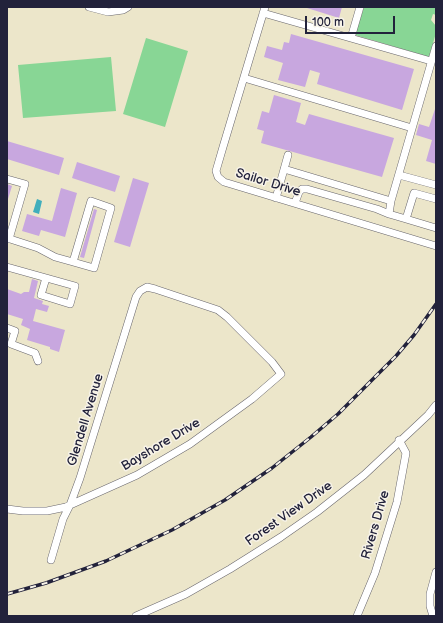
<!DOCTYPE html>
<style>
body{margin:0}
#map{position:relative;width:443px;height:623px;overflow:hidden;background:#ece6ca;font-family:"Balsamiq Sans",sans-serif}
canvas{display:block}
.frame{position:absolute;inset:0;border:8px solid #22223b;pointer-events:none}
.scale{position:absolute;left:305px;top:16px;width:90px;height:18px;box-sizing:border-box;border:2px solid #22223b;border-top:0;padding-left:5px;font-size:12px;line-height:14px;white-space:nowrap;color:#22223b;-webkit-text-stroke:3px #f7f3e8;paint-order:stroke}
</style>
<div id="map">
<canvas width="443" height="623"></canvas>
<div class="frame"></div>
<div class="scale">100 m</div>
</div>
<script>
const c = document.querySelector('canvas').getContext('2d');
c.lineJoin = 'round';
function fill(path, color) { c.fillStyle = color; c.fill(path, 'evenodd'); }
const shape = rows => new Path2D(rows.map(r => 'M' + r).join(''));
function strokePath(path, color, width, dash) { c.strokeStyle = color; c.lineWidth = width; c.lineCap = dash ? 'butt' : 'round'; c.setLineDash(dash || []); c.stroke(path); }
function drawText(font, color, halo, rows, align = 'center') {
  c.font = font + ' "Balsamiq Sans",sans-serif'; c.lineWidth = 3; c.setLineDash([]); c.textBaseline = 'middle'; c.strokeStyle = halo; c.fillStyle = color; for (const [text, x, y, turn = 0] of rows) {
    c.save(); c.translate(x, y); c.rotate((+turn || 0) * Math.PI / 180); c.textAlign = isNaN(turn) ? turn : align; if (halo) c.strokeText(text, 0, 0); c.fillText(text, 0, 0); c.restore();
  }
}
fill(shape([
 [364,7,436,7,436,15,433,14,431,20,436,26,436,33,429,57,355,35],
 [146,38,188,51,165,127,123,114],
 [111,57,116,111,23,118,18,65]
]), '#88d695');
fill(shape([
 [37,199,42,201,39,214,33,212]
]), '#40aebc');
fill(shape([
 [307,7,342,7,339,18,307,8],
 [291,34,414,69,402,110,317,84,320,73,310,70,305,87,278,80,283,63,264,57,267,46,282,50,284,42,289,43],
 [274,95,301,103,296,122,305,125,309,114,394,138,382,177,261,143,264,131,257,129,262,111,269,113],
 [435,109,436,109,436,164,426,161,432,140,416,135,419,124,429,127],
 [7,141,64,158,59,175,7,159],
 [77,162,120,176,115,192,72,178],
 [133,178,149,183,130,247,114,242],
 [7,184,12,186,8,199,7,198],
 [61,188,77,193,65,237,41,230,39,236,22,231,27,214,52,221],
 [94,209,97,210,84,258,80,257],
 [32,279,38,281,34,298,43,301,42,304,49,306,47,312,36,309,33,321,65,330,59,352,50,349,50,347,27,340,30,329,21,325,23,319,7,314,7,289,21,294,24,292,29,292]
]), '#c8a7df');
const minor = shape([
 [89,7,108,12,123,10,128,7],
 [265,7,223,147,216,171,218,177,224,182,436,246],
 [263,13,431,61],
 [351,38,360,7],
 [244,78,412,128],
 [284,169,391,201],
 [399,175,436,185],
 [7,179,25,184,9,239],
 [276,198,288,155],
 [436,199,414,193,406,219,436,228],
 [91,201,111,208,94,268,73,262,91,201],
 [295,203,299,192,302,189,307,189,377,209,389,214],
 [406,219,389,214,391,201,436,46],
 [7,238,38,248,55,257,73,262],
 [7,267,75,286,70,304,41,295,46,278],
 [7,328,15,331,11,344,35,353,38,361],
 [7,509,23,511,47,511,66,507,70,505,137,475,190,444,252,399,281,374,272,362,227,317,218,310,155,289,147,287,140,291,136,297,80,478,70,505,63,519,51,560],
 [136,616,186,594,230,569,281,537,317,512,364,475,428,415,436,405],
 [357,616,375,573,397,502,406,453,399,440],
 [433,616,430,606,430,594,436,572]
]);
strokePath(minor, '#69676d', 8);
strokePath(minor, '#fff', 7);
const rail = shape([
 [7,594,46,583,106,561,172,530,225,500,272,468,311,437,338,414,396,356,414,335,436,304]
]);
strokePath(rail, '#22223b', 3.5);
strokePath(rail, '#f7f3e8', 2, [6]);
drawText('13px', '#22223b', '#f7f3e8', [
 ["Sailor Drive",268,183,17],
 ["Glendell Avenue",86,420,-73],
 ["Bayshore Drive",161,445,-31],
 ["Forest View Drive",289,514,-35],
 ["Rivers Drive",376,525,-74]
]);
</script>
